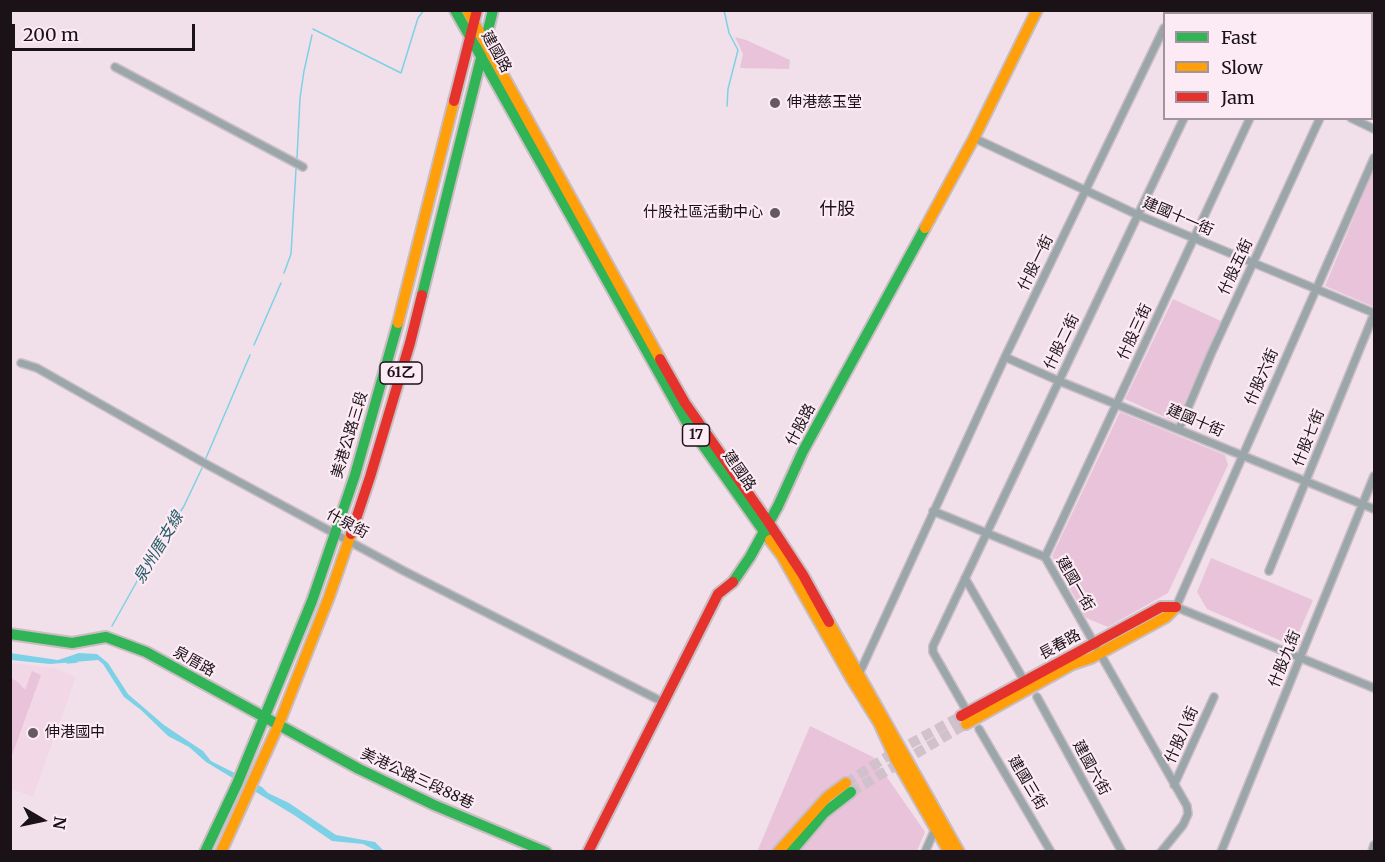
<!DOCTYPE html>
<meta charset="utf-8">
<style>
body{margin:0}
#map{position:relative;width:1385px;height:862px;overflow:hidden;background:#f1e0e9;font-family:Merriweather,serif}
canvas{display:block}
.frame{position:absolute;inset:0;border:12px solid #1b1217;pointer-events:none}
.legend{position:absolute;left:1163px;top:12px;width:210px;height:108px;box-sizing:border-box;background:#fcebf4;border:2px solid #a2949c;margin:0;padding:8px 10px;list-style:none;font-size:18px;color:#1b1217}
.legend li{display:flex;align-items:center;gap:12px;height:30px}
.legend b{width:30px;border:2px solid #a2949c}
.north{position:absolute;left:12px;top:790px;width:60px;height:60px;-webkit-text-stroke:4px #fcebf4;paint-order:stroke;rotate:99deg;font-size:16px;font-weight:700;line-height:24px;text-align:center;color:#1b1217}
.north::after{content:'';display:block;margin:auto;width:21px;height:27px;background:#1b1217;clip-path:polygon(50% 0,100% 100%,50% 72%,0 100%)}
.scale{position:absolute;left:12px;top:24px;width:183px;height:27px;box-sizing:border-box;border:3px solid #1b1217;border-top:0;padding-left:8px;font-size:18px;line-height:21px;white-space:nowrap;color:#1b1217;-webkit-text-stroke:4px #fcebf4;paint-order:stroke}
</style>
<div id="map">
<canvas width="1385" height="862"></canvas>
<div class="frame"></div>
<ul class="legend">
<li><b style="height:8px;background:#30b455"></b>Fast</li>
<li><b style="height:8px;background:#ff9f0a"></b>Slow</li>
<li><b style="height:8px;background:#e5322d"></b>Jam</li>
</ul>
<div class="north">N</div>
<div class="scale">200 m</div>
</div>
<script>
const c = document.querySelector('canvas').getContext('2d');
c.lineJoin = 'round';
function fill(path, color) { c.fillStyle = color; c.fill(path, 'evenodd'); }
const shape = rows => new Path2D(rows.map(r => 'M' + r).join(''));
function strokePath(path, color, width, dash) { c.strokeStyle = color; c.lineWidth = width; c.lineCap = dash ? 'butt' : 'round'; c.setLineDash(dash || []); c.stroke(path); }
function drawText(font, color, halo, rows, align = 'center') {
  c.font = font + ' Merriweather,"Noto Sans TC",serif'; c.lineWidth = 4.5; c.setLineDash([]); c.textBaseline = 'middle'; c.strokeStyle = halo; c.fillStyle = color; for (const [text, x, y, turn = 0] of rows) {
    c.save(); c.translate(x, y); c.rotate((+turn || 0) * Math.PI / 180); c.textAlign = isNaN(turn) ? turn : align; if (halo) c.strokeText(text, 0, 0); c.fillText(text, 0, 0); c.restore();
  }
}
fill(shape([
 [11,663,55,668,76,677,33,797,11,789]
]), '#f2d7e6');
fill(shape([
 [735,37,746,40,790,60,789,69,740,68,743,54],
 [1374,169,1374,307,1325,286],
 [1173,299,1221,321,1176,422,1125,399],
 [1120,412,1225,455,1228,465,1168,593,1108,627,1086,618,1052,556],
 [1211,558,1313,600,1293,646,1207,609,1197,592],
 [32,671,41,675,11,758,11,678,19,683,25,690],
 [810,726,873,757,925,832,917,851,757,852]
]), '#e9c3da');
fill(shape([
 [10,653,58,660,79,653,97,654,108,663,128,694,164,725,203,751,211,761,262,787,268,793,289,803,336,835,375,842,384,851,377,851,363,844,332,841,294,815,206,762,189,747,168,736,141,710,124,697,103,664,98,660,50,664,11,660]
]), '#7dd1e6');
strokePath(shape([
 [724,10,729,33,738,50,728,89,727,106],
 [1288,10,1293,14],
 [313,29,401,73,418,18,424,10],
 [297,158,300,98,304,71,312,35],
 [284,273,291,254,296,169],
 [254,345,281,283],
 [206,458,250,355],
 [112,626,146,565,184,506,202,468],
 [67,663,77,662]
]), '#7dd1e6', 1.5);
strokePath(shape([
 [1372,31,1374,24]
]), '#7dd1e6', 7);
strokePath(shape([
 [846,783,888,756,961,716],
 [851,792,966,724]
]), '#d1c1ca', 10, [10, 5]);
const street = shape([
 [1275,10,1280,14],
 [1171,14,1173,10],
 [115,67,303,167],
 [1372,80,1374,83],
 [1351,118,1374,129],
 [974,138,1138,215,1374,313],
 [1374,158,1176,607,1374,688],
 [1005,357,1059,381,1374,509],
 [21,363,37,368,206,464,404,571,663,702],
 [1179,429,1211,354,1320,118],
 [933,511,1045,557,1187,806,1188,814,1183,825,1161,852],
 [1045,557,1250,118],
 [1269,571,1374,314],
 [965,578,1022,677],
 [859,674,1005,357,1164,28],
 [1037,697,1122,852],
 [965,708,933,652,933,646,1184,118],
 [979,729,1051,852],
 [1174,785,1214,697],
 [925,852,936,827],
 [1221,852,1374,476],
 [1372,852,1374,845]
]);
const fast = shape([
 [455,10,686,421,770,540],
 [422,295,493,10],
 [733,582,750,557,778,506,803,451,925,228],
 [10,634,72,643,106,637,146,652,359,769,434,805,546,852],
 [205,852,237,784,312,601,355,475,398,323],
 [791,852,824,813,851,792]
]);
const slow = shape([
 [467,10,660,359],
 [925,228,974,138,1037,10],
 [398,323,454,101],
 [770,540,782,556,851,678,879,723,895,758,949,852],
 [829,622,959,852],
 [966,724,1073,664,1091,658,1166,617,1176,607],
 [221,852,278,726,329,597,351,534],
 [778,852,827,797,846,783]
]);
const jam = shape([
 [454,101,477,10],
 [660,359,685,403,769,523,803,575,829,622],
 [351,534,370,477,410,343,422,295],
 [961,716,1161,607,1176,607],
 [588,852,718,594,733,582]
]);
strokePath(street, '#c9bdc3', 10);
strokePath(fast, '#c9bdc3', 14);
strokePath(slow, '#c9bdc3', 14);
strokePath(jam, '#c9bdc3', 14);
strokePath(street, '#9ba6ab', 7);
strokePath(fast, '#30b455', 10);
strokePath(slow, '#ff9f0a', 10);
strokePath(jam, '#e5322d', 10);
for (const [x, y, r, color] of [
 [775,103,6,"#665a60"],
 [775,213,6,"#665a60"],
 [33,733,6,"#665a60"]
]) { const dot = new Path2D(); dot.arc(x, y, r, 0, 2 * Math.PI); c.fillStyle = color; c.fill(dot); strokePath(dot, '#fcebf4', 2); }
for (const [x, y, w] of [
 [401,373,42],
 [696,435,27]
]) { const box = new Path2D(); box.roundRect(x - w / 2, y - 11, w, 22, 4.5); c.fillStyle = '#fcebf4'; c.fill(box); strokePath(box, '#1b1217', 1.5); }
drawText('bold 14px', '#1b1217', null, [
 ["61乙",401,373],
 ["17",696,435]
]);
drawText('15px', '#1b1217', '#fcebf4', [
 ["建國路",496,52,61],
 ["建國十一街",1178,217,23],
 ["什股一街",1036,263,-64],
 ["什股五街",1236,267,-65],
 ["什股三街",1135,332,-65],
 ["什股二街",1062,342,-64],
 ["什股六街",1262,377,-66],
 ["建國十街",1195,421,23],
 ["什股路",801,425,-62],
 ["美港公路三段",350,435,-73],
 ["什股七街",1309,438,-68],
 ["建國路",739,471,55],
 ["什泉街",347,524,28],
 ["建國一街",1075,584,60],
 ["長春路",1060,645,-29],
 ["什股九街",1285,659,-68],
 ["泉厝路",194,662,29],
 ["什股八街",1182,735,-66],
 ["建國六街",1091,768,61],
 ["美港公路三段88巷",417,779,25],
 ["建國三街",1027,783,59]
]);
drawText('15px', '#1b1217', '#fcebf4', [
 ["伸港慈玉堂",787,103],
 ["什股社區活動中心",763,213,"right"],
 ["伸港國中",45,733]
], 'left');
drawText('italic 16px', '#265b66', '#fcebf4', [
 ["泉州厝支線",159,548,-59]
]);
drawText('18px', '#1b1217', '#fcebf4', [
 ["什股",837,210]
]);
</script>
